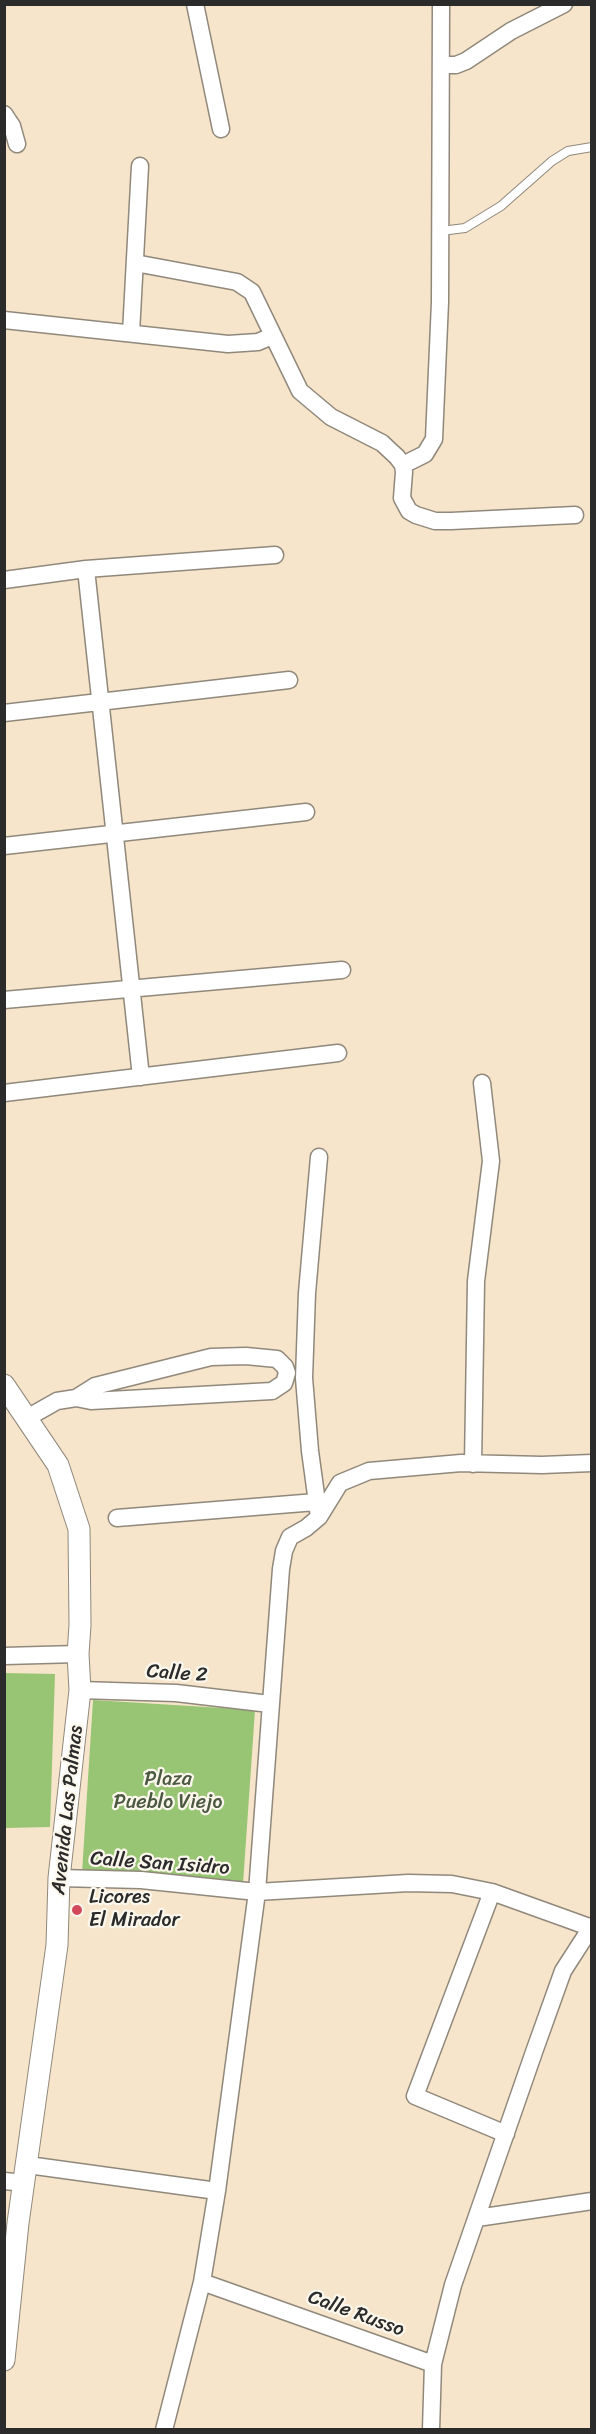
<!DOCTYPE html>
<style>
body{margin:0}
#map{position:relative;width:596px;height:2434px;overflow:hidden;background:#f6e4cb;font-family:Sriracha,sans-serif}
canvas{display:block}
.frame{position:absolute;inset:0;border:6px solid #2b2b2b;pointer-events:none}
</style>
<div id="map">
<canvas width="596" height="2434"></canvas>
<div class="frame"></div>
</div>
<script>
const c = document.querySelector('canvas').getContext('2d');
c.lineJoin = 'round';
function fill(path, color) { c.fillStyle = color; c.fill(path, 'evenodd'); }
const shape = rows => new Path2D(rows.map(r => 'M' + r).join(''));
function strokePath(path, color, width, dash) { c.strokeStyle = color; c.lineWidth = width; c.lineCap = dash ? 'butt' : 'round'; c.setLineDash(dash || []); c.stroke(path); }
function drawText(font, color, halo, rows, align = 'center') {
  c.font = font + ' Sriracha,sans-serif'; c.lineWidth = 4.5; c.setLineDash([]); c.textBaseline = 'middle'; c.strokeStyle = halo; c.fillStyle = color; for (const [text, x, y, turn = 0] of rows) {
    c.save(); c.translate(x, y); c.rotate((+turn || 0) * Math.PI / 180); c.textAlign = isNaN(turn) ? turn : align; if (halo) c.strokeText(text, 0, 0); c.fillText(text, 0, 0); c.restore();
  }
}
fill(shape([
 [5,1673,55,1674,50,1827,5,1828],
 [93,1700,255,1710,243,1884,82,1873]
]), '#97c573');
const service = shape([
 [441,231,465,228,501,206,552,161,568,151,592,147]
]);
const minor = shape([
 [195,4,221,129],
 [443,65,456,65,466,61,511,31,564,4],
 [4,114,12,126,17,144],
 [135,263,237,282,252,292,300,391,331,417,382,443,397,457,403,465,404,472,402,498,409,511,416,515,435,521,451,521,575,515],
 [4,320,228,344,258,342,272,336],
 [131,333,140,166],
 [403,465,425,454,434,439,440,302,441,4],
 [86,569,141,1077],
 [4,580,86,569,275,555],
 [4,713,289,680],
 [4,846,306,812],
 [4,1000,342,970],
 [4,1093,338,1053],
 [27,1418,57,1401,76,1398,91,1401,272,1391,284,1383,287,1373,285,1367,277,1359,246,1356,211,1357,95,1386,76,1398],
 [473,1464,476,1281,491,1161,482,1083],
 [319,1517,310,1451,304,1378,307,1293,319,1157],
 [117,1518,316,1502],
 [4,1656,78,1654],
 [80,1690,176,1693,270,1704],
 [59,1878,141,1880,257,1892,408,1883,452,1884,492,1892,592,1928],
 [492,1892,415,2096,506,2134],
 [28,2165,217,2191],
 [4,2181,25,2183],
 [477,2218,592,2201],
 [202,2282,433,2364,431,2430],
 [433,2364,453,2285,534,2052,563,1971,592,1926],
 [164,2430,202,2282,217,2191,257,1892,281,1569,284,1551,290,1537,306,1528,319,1517,340,1483,369,1471,461,1463,542,1465,592,1463]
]);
const tertiary = shape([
 [4,1385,58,1465,79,1529,80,1625,78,1654,80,1690,59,1878,57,1945,18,2223,4,2360]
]);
strokePath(service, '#90887b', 10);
strokePath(minor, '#90887b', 19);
strokePath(tertiary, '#90887b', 23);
strokePath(service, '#fff', 8);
strokePath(minor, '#fff', 16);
strokePath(tertiary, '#fff', 21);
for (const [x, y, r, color] of [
 [77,1910,6,"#d1495b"]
]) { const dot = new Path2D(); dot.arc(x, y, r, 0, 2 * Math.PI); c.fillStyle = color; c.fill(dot); strokePath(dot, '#fbf7ec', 2); }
drawText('20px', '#2b2b2b', '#fbf7ec', [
 ["Calle 2",177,1674,4],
 ["Avenida Las Palmas",68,1810,-84],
 ["Calle San Isidro",160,1864,4],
 ["Calle Russo",356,2314,20]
]);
drawText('20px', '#4b5941', '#fbf7ec', [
 ["Plaza",168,1780],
 ["Pueblo Viejo",168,1803]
]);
drawText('20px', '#2b2b2b', '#fbf7ec', [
 ["Licores",89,1898],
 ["El Mirador",89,1921]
], 'left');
</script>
